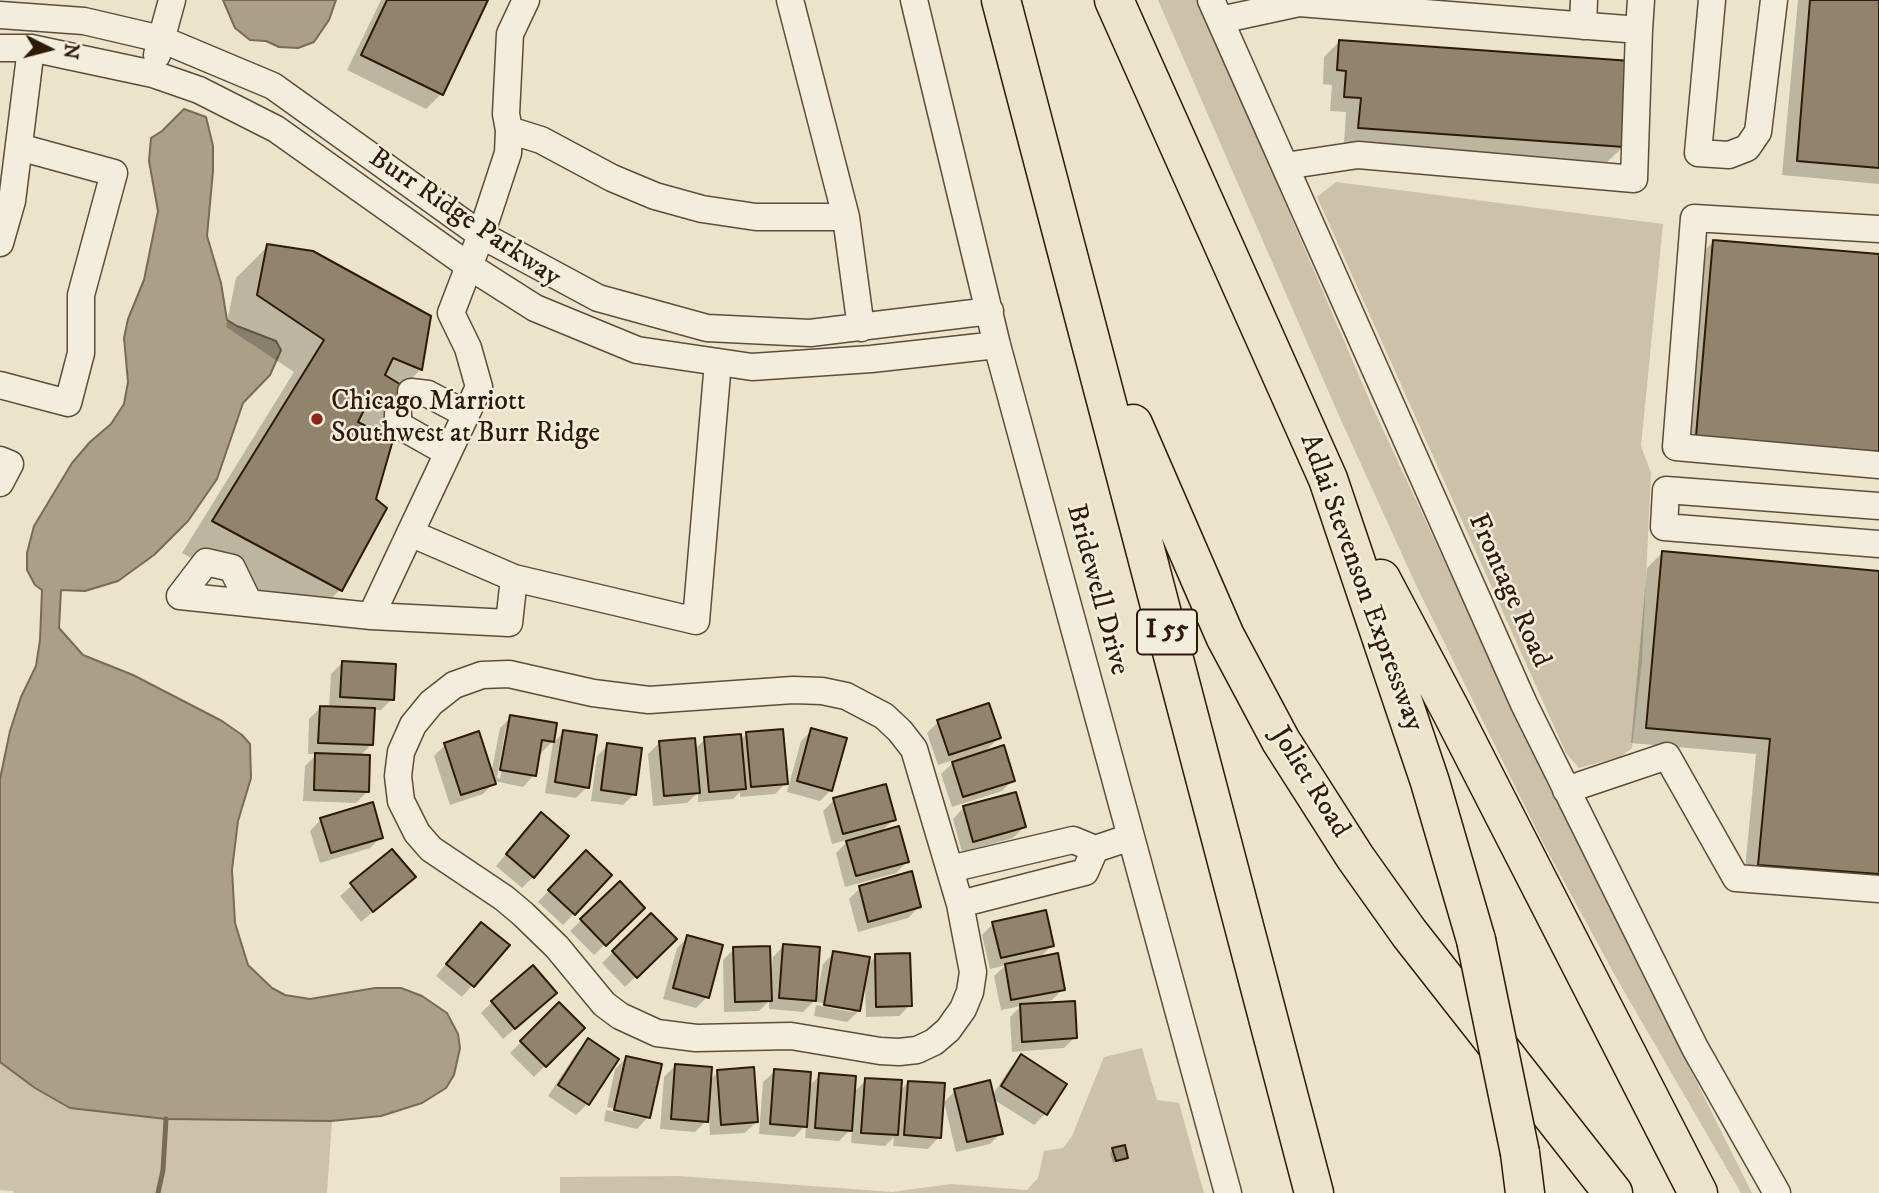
<!DOCTYPE html>
<style>
body{margin:0}
#map{position:relative;width:1879px;height:1193px;overflow:hidden;background:#ece4ca;font-family:"IM FELL DW Pica",serif}
canvas{display:block}
.north{position:absolute;left:14px;top:14px;width:70px;height:70px;-webkit-text-stroke:5px #f3eddd;paint-order:stroke;rotate:96deg;font-size:19px;font-weight:700;line-height:28px;text-align:center;color:#2e1a07}
.north::after{content:'';display:block;margin:auto;width:24px;height:32px;background:#2e1a07;clip-path:polygon(50% 0,100% 100%,50% 72%,0 100%)}
</style>
<div id="map">
<canvas width="1879" height="1193"></canvas>
<div class="north">N</div>
</div>
<script>
const c = document.querySelector('canvas').getContext('2d');
c.lineJoin = 'round';
function fill(path, color) { c.fillStyle = color; c.fill(path, 'evenodd'); }
const shape = rows => new Path2D(rows.map(r => 'M' + r).join(''));
function strokePath(path, color, width, dash) { c.strokeStyle = color; c.lineWidth = width; c.lineCap = dash ? 'butt' : 'round'; c.setLineDash(dash || []); c.stroke(path); }
function drawText(font, color, halo, rows, align = 'center') {
  c.font = font + ' "IM FELL DW Pica",serif'; c.lineWidth = 5; c.setLineDash([]); c.textBaseline = 'middle'; c.strokeStyle = halo; c.fillStyle = color; for (const [text, x, y, turn = 0] of rows) {
    c.save(); c.translate(x, y); c.rotate((+turn || 0) * Math.PI / 180); c.textAlign = isNaN(turn) ? turn : align; if (halo) c.strokeText(text, 0, 0); c.fillText(text, 0, 0); c.restore();
  }
}
fill(shape([
 [1158,0,1198,0,1372,406,1552,792,1752,1193,1741,1193,1617,979,1542,841,1415,583,1340,418],
 [1336,182,1663,224,1641,446,1651,473,1642,662,1632,748,1620,757,1579,768,1566,753,1317,197],
 [1142,1048,1157,1100,1179,1103,1204,1193,560,1193,560,1177,678,1176,892,1192,951,1184,1027,1190,1038,1178,1044,1151,1063,1148,1072,1136,1104,1057],
 [0,1062,35,1088,70,1108,166,1119,332,1121,327,1193,14,1193,13,1191,0,1190]
]), '#ccc2a9');
const water = shape([
 [223,0,336,0,329,20,314,42,298,48,279,47,266,41,250,40,235,28,223,0],
 [184,109,206,117,213,146,213,171,207,236,221,283,227,320,237,326,276,341,281,350,270,375,243,403,217,479,188,521,154,555,118,581,85,591,61,590,59,628,83,655,133,675,222,721,242,735,250,744,251,778,238,821,232,870,235,923,248,965,272,988,285,995,310,999,375,988,401,988,422,996,447,1013,458,1034,460,1048,454,1075,446,1088,422,1103,381,1116,331,1121,166,1119,70,1108,35,1088,0,1062,0,779,10,731,21,697,36,666,40,640,42,590,35,585,27,570,27,553,34,526,72,463,90,442,111,424,124,404,128,382,124,338,128,319,144,280,158,211,149,161,151,138,162,131,184,109]
]);
fill(water, '#ab9f88');
strokePath(water, '#796a54', 2);
fill(shape([
 [381,0,486,0,441,94,426,109,347,70],
 [1798,0,1879,0,1879,184,1782,175],
 [1339,42,1623,147,1607,162,1344,143,1346,112,1330,111,1332,85,1323,84,1324,57],
 [1714,241,1879,256,1682,450,1699,256],
 [268,246,429,317,420,370,402,388,402,415,381,436,340,590,308,621,182,553,294,372,226,327,236,278],
 [1662,553,1879,573,1879,889,1744,880,1756,754,1631,743,1647,568],
 [342,663,392,699,381,710,373,710,371,745,359,757,367,792,356,803,303,801,305,766,317,754,308,754,309,719,320,708,329,708,331,674],
 [511,717,552,742,541,753,538,752,534,775,523,787,494,781,494,783,483,794,450,805,434,756,445,745,491,774,500,728],
 [506,727,510,727,500,779,497,778],
 [938,722,999,738,982,754,1013,780,1002,791,952,807,941,774,957,759,938,765,927,733],
 [812,730,831,790,820,801,787,792,801,741],
 [564,732,587,787,576,798,545,793,553,743],
 [746,734,786,783,775,794,740,797,740,792,733,799,698,802,698,793,687,803,653,806,648,754,659,743,695,749,705,739,740,741],
 [608,745,634,794,623,805,591,801,597,756],
 [834,800,894,819,880,833,907,862,896,873,845,887,836,853,850,839,832,844,823,811],
 [964,807,1024,827,1013,838,962,852,953,819],
 [321,819,381,837,370,848,320,863,310,831],
 [530,825,533,877,522,888,496,866],
 [392,851,413,877,361,922,340,896],
 [575,863,610,876,563,925,538,902],
 [620,883,643,908,594,955,570,931],
 [860,888,919,907,908,918,858,932,849,899],
 [651,915,674,939,625,987,602,963],
 [993,924,1052,945,1039,959,1063,989,1052,1000,1041,1002,1075,1037,1064,1048,1012,1052,1010,1017,1021,1006,1001,1010,994,976,1006,965,990,969,982,935],
 [470,935,507,945,462,997,436,976],
 [688,937,707,997,696,1008,663,999,677,948],
 [784,945,815,995,817,995,823,964,834,953,867,965,876,956,910,1005,899,1016,866,1017,865,984,863,984,859,1011,847,1022,814,1016,816,1005,852,1012,852,1008,816,1002,817,998,803,1012,769,1009,769,1001,759,1011,724,1012,723,960,734,949,772,968,773,957],
 [492,1002,543,1004,503,1039,481,1013],
 [559,1005,582,1028,534,1077,510,1053],
 [588,1041,587,1104,576,1115,548,1096,577,1052],
 [1021,1057,1064,1084,1045,1114,1034,1125,993,1099,1001,1133,990,1144,956,1152,944,1102,955,1091,992,1096,1010,1068],
 [626,1058,648,1117,637,1129,604,1121,606,1110,643,1118,643,1115,607,1107,615,1069],
 [675,1066,709,1081,718,1072,756,1122,745,1133,710,1135,709,1118,695,1132,660,1129,664,1077],
 [775,1071,808,1087,820,1075,853,1093,866,1080,900,1091,908,1082,939,1137,928,1149,893,1146,894,1137,885,1146,851,1143,852,1128,839,1141,805,1138,806,1125,794,1137,759,1134,763,1082],
 [1113,1150,1126,1157,1113,1163,1110,1153]
]), '#0003');
strokePath(shape([
 [158,1193,163,1170,166,1119]
]), '#796a54', 5);
const building = shape([
 [387,0,488,0,443,95,361,55,387,0],
 [1810,0,1879,0,1879,168,1797,161,1810,0],
 [1339,40,1631,61,1624,147,1358,128,1361,98,1344,97,1346,71,1337,70,1339,40],
 [1713,240,1879,254,1879,452,1696,436,1713,240],
 [267,244,313,251,431,316,422,370,393,358,385,375,416,394,403,416,370,398,358,422,393,440,376,499,387,508,342,591,212,521,324,340,257,295,267,244],
 [1662,551,1879,571,1879,874,1758,865,1770,739,1646,728,1662,551],
 [342,661,396,664,394,700,340,697,342,661],
 [989,703,1001,738,949,755,937,720,989,703],
 [320,706,375,708,373,745,318,743,320,706],
 [510,715,557,723,554,742,542,740,536,776,500,770,510,715],
 [811,728,847,738,832,791,797,781,811,728],
 [783,729,788,784,751,787,746,732,783,729],
 [563,730,597,735,589,788,555,782,563,730],
 [479,731,496,784,461,795,444,743,479,731],
 [741,734,746,789,709,792,704,737,741,734],
 [695,738,700,793,664,796,659,741,695,738],
 [607,743,642,748,636,795,601,790,607,743],
 [1004,745,1015,781,963,797,952,762,1004,745],
 [315,753,370,755,369,792,314,790,315,753],
 [886,784,896,820,843,834,833,798,886,784],
 [1016,792,1026,827,973,842,963,806,1016,792],
 [373,802,383,838,331,853,320,818,373,802],
 [541,812,569,836,534,878,506,854,541,812],
 [899,826,909,862,856,876,846,841,899,826],
 [392,849,416,877,373,912,350,883,392,849],
 [586,850,612,875,575,915,548,890,586,850],
 [912,871,921,907,868,922,859,886,912,871],
 [620,881,645,908,606,946,580,919,620,881],
 [1046,910,1054,946,1001,958,992,922,1046,910],
 [651,913,677,939,637,978,612,951,651,913],
 [481,922,510,945,474,987,446,964,481,922],
 [687,935,723,945,709,998,673,988,687,935],
 [783,944,820,947,816,1001,779,998,783,944],
 [770,946,772,1001,735,1002,733,947,770,946],
 [833,951,870,957,860,1011,824,1005,833,951],
 [910,953,912,1006,876,1007,875,954,910,953],
 [1058,953,1065,990,1011,1000,1005,964,1058,953],
 [533,965,557,993,515,1029,491,1001,533,965],
 [1075,1001,1077,1038,1022,1042,1020,1004,1075,1001],
 [559,1002,585,1028,546,1067,520,1041,559,1002],
 [588,1038,619,1059,589,1105,558,1085,588,1038],
 [1021,1054,1067,1084,1047,1115,1001,1086,1021,1054],
 [626,1056,662,1064,650,1118,614,1110,626,1056],
 [675,1064,712,1067,708,1122,671,1119,675,1064],
 [754,1067,758,1122,721,1125,717,1070,754,1067],
 [774,1069,811,1072,807,1127,770,1124,774,1069],
 [819,1073,856,1076,852,1131,815,1128,819,1073],
 [865,1078,902,1080,898,1135,861,1133,865,1078],
 [990,1080,1003,1134,967,1142,954,1089,990,1080],
 [908,1081,945,1083,941,1138,904,1135,908,1081],
 [1125,1145,1128,1158,1116,1161,1112,1148,1125,1145]
]);
fill(building, '#91836c');
strokePath(building, '#2e1a07', 2);
const minor = shape([
 [790,0,846,217,861,328],
 [914,0,997,345,1228,1193],
 [1211,0,1524,704,1695,1048,1777,1193],
 [1712,0,1698,153,1729,155,1747,148,1758,132,1774,0],
 [0,15,84,21,161,39,273,86,481,235,598,298,707,328,810,333,990,311],
 [1220,20,1299,3,1639,30,1641,0],
 [1583,26,1584,0],
 [0,48,31,48,153,74,199,90,276,129,469,266,535,308,637,350,752,367,871,359,997,345],
 [157,55,172,0],
 [509,130,541,140,612,178,655,196,702,209,756,217,846,217],
 [1285,166,1358,155,1634,179,1639,30],
 [1879,229,1694,218,1676,447,1879,465],
 [0,243,12,201,31,48],
 [0,385,68,403,81,353,81,295,114,173,19,147],
 [411,392,428,394,466,414],
 [398,414,398,422,402,427,448,453],
 [0,460,10,464,0,483],
 [1879,506,1666,490,1664,527,1879,544],
 [410,533,514,578,696,621,718,362],
 [514,578,509,623,371,616,479,387,468,348,451,313,481,235,508,153,509,130,506,114,510,34,526,0],
 [180,596,371,616],
 [180,596,206,562,232,568,249,603],
 [509,674,593,693,649,700,793,690,822,691,846,696,884,716,900,731,914,749,960,904,973,972,970,992,963,1009,948,1030,934,1042,917,1050,899,1052,880,1051,791,1036,696,1038,657,1033,620,1016,604,1004,557,947,523,914,504,898,431,849,417,833,401,801,398,776,401,752,413,725,431,703,454,685,482,675,509,674],
 [1566,790,1667,756,1736,878,1879,889],
 [950,869,1073,840,1095,849,1131,837],
 [960,904,1085,872,1095,849]
]);
const highway = shape([
 [1001,0,1314,1193],
 [1114,0,1328,479,1430,782,1476,940],
 [1133,424,1225,636,1281,741,1355,857,1409,933,1613,1193],
 [1381,579,1451,711,1698,1193],
 [1520,1153,1525,1193]
]);
strokePath(minor, '#5e4c38', 29);
strokePath(highway, '#2e1a07', 41);
strokePath(minor, '#f3eddd', 26);
strokePath(highway, '#ece4ca', 38);
const highwayBridge = shape([
 [1476,940,1520,1153]
]);
strokePath(highwayBridge, '#2e1a07', 41, []);
strokePath(highwayBridge, '#ece4ca', 38);
for (const [x, y, r, color] of [
 [317,419,7,"#8f2418"]
]) { const dot = new Path2D(); dot.arc(x, y, r, 0, 2 * Math.PI); c.fillStyle = color; c.fill(dot); strokePath(dot, '#f3eddd', 2.5); }
for (const [x, y, w] of [
 [1167,632,60]
]) { const box = new Path2D(); box.roundRect(x - w / 2, y - 22.5, w, 45, 5); c.fillStyle = '#f3eddd'; c.fill(box); strokePath(box, '#2e1a07', 2); }
drawText('bold 26px', '#2e1a07', null, [
 ["I 55",1167,632]
]);
drawText('28px', '#2e1a07', '#f3eddd', [
 ["Burr Ridge Parkway",464,219,34],
 ["Adlai Stevenson Expressway",1360,583,70],
 ["Bridewell Drive",1096,590,75],
 ["Frontage Road",1508,591,66],
 ["Joliet Road",1309,783,58]
]);
drawText('28px', '#2e1a07', '#f3eddd', [
 ["Chicago Marriott",331,403],
 ["Southwest at Burr Ridge",331,435]
], 'left');
</script>
